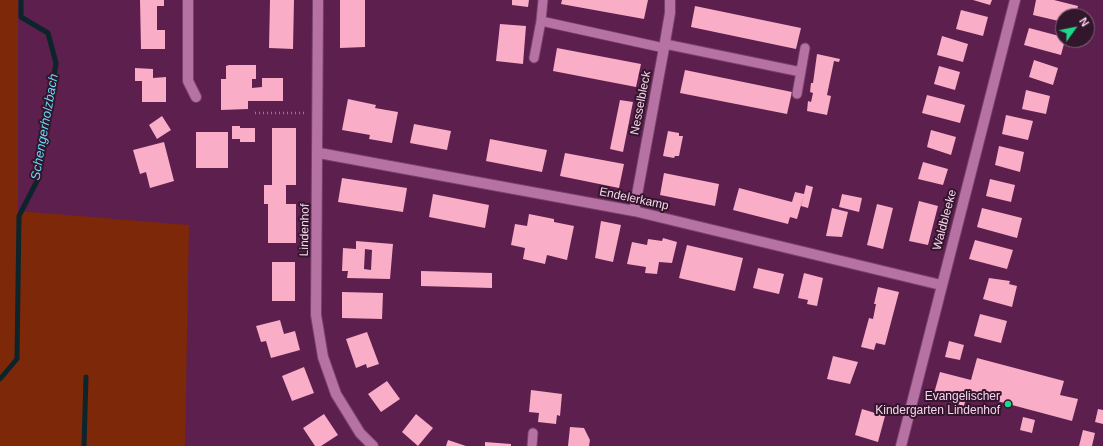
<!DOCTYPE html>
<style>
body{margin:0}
#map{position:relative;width:1103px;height:446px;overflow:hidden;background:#5c1f4e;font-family:Arial,sans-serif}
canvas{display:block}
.north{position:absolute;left:1055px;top:8px;width:40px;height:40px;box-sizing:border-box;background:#32162b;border:1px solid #826279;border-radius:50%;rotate:57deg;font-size:11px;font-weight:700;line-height:16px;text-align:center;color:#f9d3ed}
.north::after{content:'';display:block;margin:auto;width:14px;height:18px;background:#1bd988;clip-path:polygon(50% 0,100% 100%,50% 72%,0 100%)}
</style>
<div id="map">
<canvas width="1103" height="446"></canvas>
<div class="north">N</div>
</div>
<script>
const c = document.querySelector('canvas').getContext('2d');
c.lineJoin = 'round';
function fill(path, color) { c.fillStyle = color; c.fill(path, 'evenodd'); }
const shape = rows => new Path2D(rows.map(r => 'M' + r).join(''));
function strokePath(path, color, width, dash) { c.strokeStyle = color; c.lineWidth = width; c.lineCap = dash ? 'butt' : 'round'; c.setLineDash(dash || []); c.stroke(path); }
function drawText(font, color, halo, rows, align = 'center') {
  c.font = font + ' Arial,sans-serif'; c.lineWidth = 4; c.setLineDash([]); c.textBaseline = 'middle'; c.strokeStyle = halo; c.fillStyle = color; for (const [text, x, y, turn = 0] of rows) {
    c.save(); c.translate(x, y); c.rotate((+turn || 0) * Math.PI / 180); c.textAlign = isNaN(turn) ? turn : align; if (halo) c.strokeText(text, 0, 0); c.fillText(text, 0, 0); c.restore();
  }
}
fill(shape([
 [0,0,18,0,18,211,189,225,185,446,0,446]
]), '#7e280a');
strokePath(shape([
 [0,379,17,359,19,216,38,179,56,63,48,33,21,17,21,0],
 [84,446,86,377]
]), '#0d242b', 5);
fill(shape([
 [140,0,164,0,164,6,157,6,157,30,165,30,165,49,141,49],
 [270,0,294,0,293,49,269,48],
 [340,0,365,0,365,47,340,48],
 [512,0,529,0,528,7,512,5],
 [562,0,648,0,644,19,561,4],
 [973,0,992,0,990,5],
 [1036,0,1054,0,1078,6,1075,16,1063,16,1063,22,1033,15],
 [695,6,801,28,796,49,691,27],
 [961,10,988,17,983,36,956,29],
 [500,24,526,26,523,64,496,61],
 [1029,28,1063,37,1063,40,1065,40,1061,55,1024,45],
 [942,36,968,44,963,62,937,55],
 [557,48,641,64,636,87,553,71],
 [817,54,840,59,839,62,834,61,827,95,831,96,827,115,807,111,808,101,811,102,813,93,810,92,811,83,813,83],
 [1034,60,1058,68,1053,85,1029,77],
 [229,65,256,65,256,79,252,79,252,88,262,87,262,78,283,78,283,101,248,101,248,109,221,110,221,79,226,79,226,66],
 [939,66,960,72,955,90,934,84],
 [135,68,153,69,153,78,166,77,166,102,142,102,142,81,135,81],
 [685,70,792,92,787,114,680,93],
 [1026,90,1050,96,1046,114,1022,109],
 [927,95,965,105,960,123,922,113],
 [348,99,376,105,375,108,398,112,392,143,369,139,370,135,342,130],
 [620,100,633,102,623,152,610,149],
 [1006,115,1033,121,1028,140,1002,134],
 [162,116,171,130,157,139,149,125],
 [414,124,451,131,447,150,410,143],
 [232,126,240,126,240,128,255,128,255,142,240,142,240,139,232,139],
 [272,128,296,128,296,185,286,185,286,204,296,204,296,243,268,243,268,204,264,204,264,185,272,185],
 [931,130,956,137,951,155,927,147],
 [668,131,679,133,679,136,683,136,679,156,675,156,674,158,663,156],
 [196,132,228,132,228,168,196,168],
 [490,139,547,150,542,172,486,161],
 [164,142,174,181,150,188,146,172,140,174,133,150],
 [999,146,1024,152,1020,172,995,165],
 [565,153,624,164,619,188,560,176],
 [923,162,948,169,943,185,918,179],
 [664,173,719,184,715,206,660,195],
 [342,178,407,188,403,212,338,202],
 [990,179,1015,185,1011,202,986,196],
 [806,185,813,187,808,208,801,206,804,195,797,219,790,217,788,224,733,210,739,188,792,202,795,192,804,194],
 [433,194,489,205,485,228,429,217],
 [842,194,862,198,859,212,839,207],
 [919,201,938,206,928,245,909,241],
 [877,204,893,208,883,249,867,245],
 [832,208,848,212,842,237,826,236],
 [982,208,1022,218,1017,238,977,227],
 [529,214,554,219,554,222,574,226,567,260,547,255,545,264,523,259,525,248,511,245,515,224,527,226],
 [601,221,621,225,613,262,595,258],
 [663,238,677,242,672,263,659,262,657,274,645,273,646,267,627,264,632,242,647,245,648,239,662,241],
 [975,240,1013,250,1007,269,969,259],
 [356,241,393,244,390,279,347,278,348,271,342,271,343,248,356,249],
 [365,249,372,250,371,270,364,269],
 [687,245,743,258,735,291,679,278],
 [272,262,295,262,295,301,272,301],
 [758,268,784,274,779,294,753,288],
 [421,271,492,273,492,288,421,286],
 [804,273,823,278,817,306,807,304,808,300,798,298],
 [989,278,1010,281,1009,284,1017,286,1012,307,983,299],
 [878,287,899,292,885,345,876,343,874,350,861,347,869,318,873,319,876,304,874,304],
 [342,292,383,293,382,319,342,318],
 [980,314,1007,321,1001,343,974,336],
 [280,320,284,334,295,331,300,350,271,358,266,341,261,342,256,326],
 [367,332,379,364,367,368,366,364,356,368,346,339],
 [949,341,964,345,960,360,945,357],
 [833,356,858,362,850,384,827,379],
 [977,358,1064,381,1060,395,1078,399,1072,421,967,393,964,406,933,397,940,372,971,380],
 [304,367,314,393,292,401,282,376],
 [387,381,400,399,381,412,368,394],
 [531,390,562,394,560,416,557,415,556,424,538,422,539,413,529,412],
 [862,409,885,416,878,442,855,435],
 [1098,409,1103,410,1103,424,1095,422],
 [324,414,338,435,321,446,315,446,303,428],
 [416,414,433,428,418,446,402,432],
 [1023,417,1035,420,1032,433,1020,430],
 [570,427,584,428,590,440,589,446,568,446],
 [1083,430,1095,433,1092,446,1079,446],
 [448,440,466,446,446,446],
 [485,442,511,444,511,446,485,446]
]), '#f9adc7');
const service = shape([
 [543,0,541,21,664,48],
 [665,44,801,72],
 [534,58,541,21],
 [797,94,805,48],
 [532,446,533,433]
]);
const minor = shape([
 [188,0,188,81,196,97],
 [318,0,316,315,323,357,336,394,360,433,373,446],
 [319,153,634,211,941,285],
 [634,211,664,48,670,13,670,0],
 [901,446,1015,0]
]);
strokePath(service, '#77406c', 11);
strokePath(minor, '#77406c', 12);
strokePath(shape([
 [255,113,305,113]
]), '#a16e94', 2.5, [1, 3]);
strokePath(service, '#b772a4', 9);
strokePath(minor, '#b772a4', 10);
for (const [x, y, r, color] of [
 [1008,404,4,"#1bd988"]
]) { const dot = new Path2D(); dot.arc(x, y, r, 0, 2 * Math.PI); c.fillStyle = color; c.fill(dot); strokePath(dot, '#32162b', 1.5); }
drawText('12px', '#f9d3ed', '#32162b', [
 ["Nesselbleck",641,103,-79],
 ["Endelerkamp",634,199,12],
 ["Waldbleeke",945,220,-75],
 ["Lindenhof",305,230,-89]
]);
drawText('12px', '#f9d3ed', '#32162b', [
 ["Evangelischer",1000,397],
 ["Kindergarten Lindenhof",1000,411]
], 'right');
drawText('italic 13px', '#67dbf9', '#32162b', [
 ["Schengerholzbach",45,127,-80]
]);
</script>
